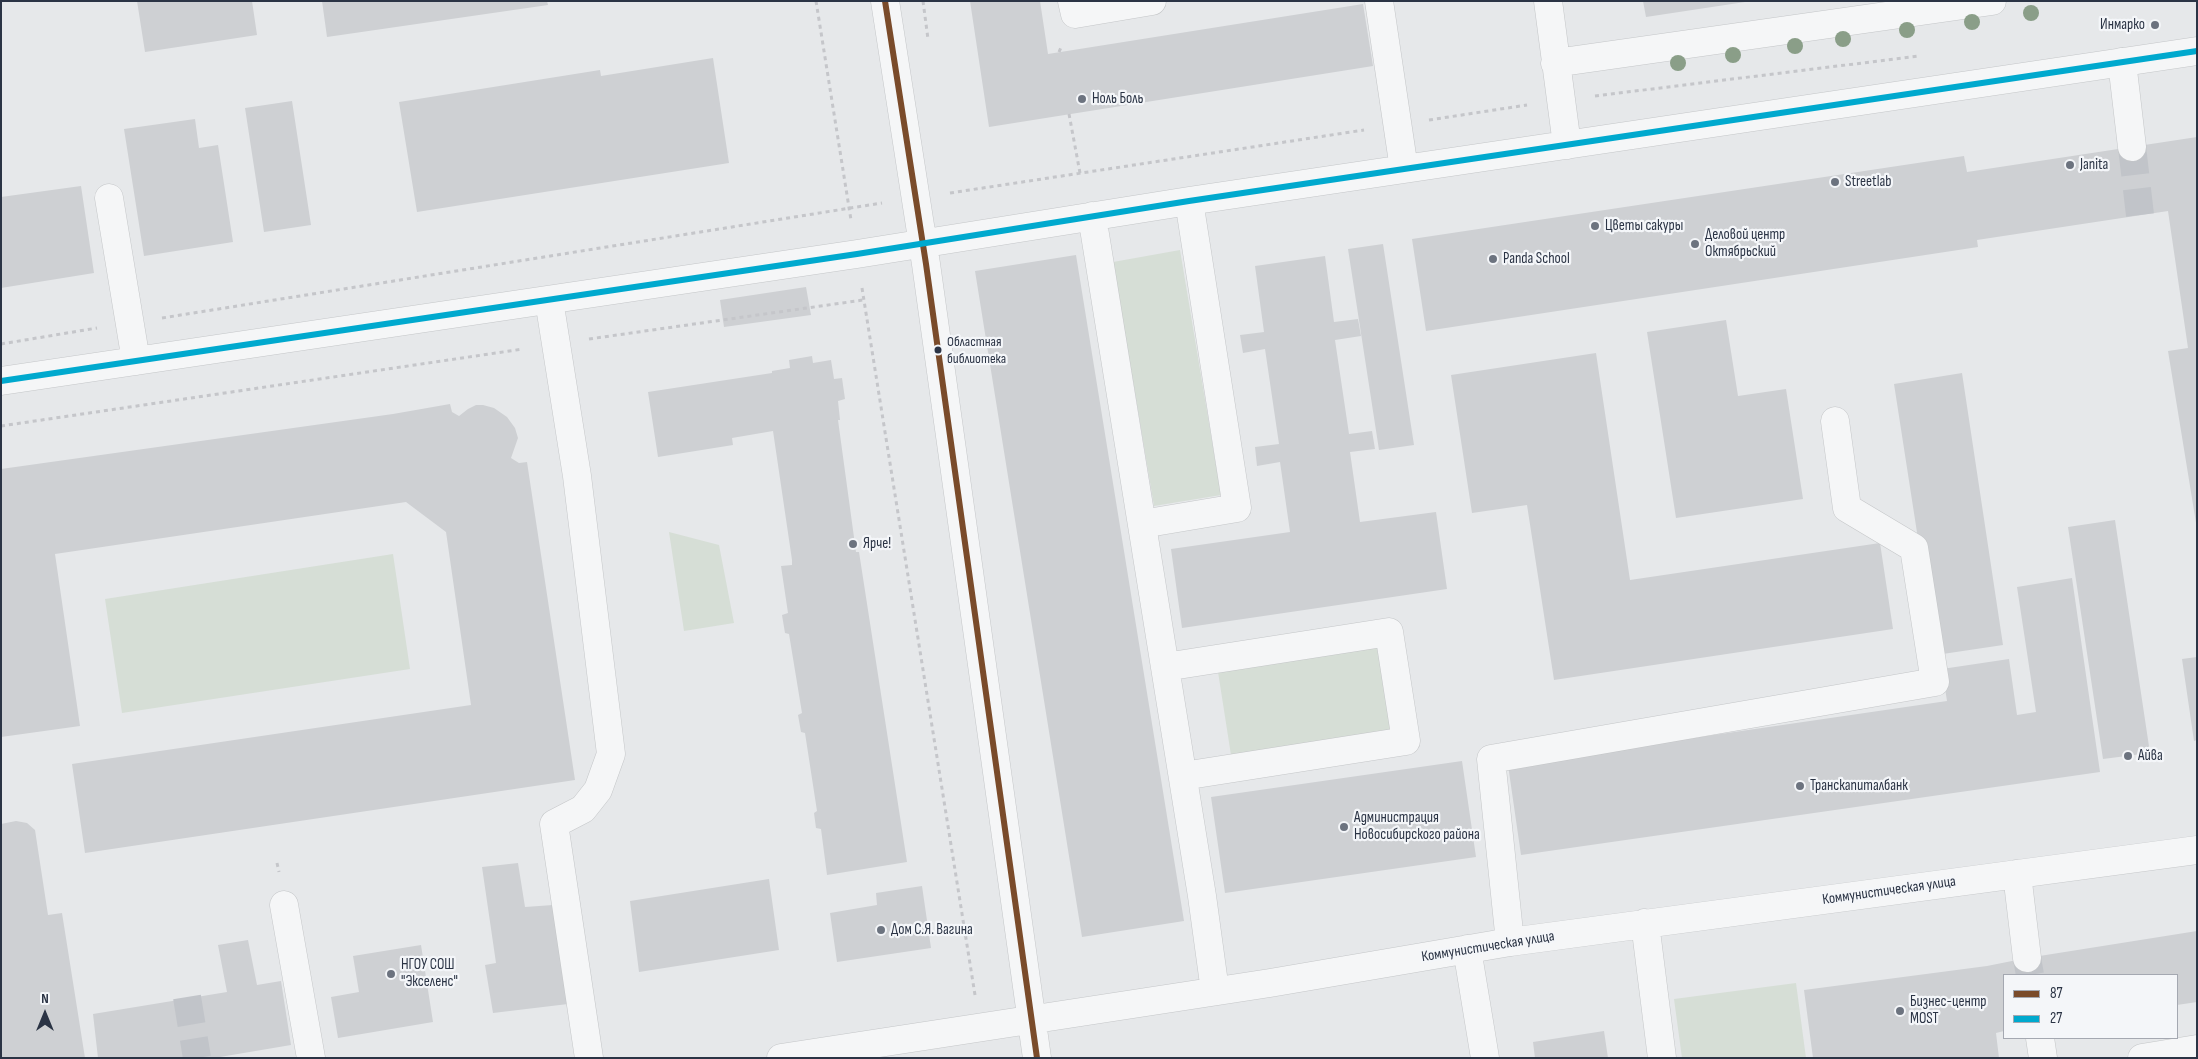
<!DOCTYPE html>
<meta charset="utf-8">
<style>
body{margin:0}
#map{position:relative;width:2198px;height:1059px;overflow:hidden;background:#e6e8ea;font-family:"Sofia Sans Condensed",sans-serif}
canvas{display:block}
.frame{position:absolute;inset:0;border:2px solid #2b3445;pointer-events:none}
.legend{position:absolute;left:2003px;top:974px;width:175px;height:65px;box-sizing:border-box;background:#f4f6f9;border:1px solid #a4a8b1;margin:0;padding:6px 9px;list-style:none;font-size:15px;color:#2b3445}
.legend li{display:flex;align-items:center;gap:10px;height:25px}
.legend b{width:25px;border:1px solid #a4a8b1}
.north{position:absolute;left:20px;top:989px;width:50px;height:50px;-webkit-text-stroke:4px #f4f6f9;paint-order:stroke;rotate:0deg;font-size:14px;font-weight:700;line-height:20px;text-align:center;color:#2b3445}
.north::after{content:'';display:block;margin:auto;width:18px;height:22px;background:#2b3445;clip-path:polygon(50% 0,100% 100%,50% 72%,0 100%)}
</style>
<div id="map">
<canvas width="2198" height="1059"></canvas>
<div class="frame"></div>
<ul class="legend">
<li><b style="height:6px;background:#7a4b2a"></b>87</li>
<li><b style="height:6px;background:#00a9ce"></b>27</li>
</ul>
<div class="north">N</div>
</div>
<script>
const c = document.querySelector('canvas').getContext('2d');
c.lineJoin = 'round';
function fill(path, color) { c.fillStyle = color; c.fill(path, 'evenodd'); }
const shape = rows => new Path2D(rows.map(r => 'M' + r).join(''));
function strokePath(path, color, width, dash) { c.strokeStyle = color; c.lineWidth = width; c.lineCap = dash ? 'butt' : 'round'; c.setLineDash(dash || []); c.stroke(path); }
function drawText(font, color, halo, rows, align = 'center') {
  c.font = font + ' "Sofia Sans Condensed",sans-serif'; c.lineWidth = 4.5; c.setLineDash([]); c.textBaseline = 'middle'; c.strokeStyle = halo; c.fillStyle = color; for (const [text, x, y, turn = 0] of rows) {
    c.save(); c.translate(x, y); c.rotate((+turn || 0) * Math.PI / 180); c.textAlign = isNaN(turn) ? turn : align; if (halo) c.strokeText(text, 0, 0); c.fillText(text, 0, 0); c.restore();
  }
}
fill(shape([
 [1180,250,1221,495,1154,506,1113,262],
 [669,532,719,545,734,623,684,631],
 [393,554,410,669,122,713,105,599],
 [1389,632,1406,741,1233,768,1216,659],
 [1796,983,1806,1058,1682,1058,1674,999]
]), '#d6ded6');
fill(shape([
 [137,1,252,1,257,35,145,52],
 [322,1,547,1,548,5,327,37],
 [970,1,1040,1,1048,54,1363,4,1373,66,989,127],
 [1643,1,1745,1,1745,2,1646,17],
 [713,58,729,163,417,212,399,102,600,70,601,76],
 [292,101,311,225,264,232,245,108],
 [195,119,199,148,218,145,233,242,144,256,124,129],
 [2197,137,2197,529,2168,351,2188,348,2168,211,1977,240,1978,247,1426,331,1412,239,1964,156,1967,172],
 [81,186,94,273,1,288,1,197],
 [1383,244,1414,445,1379,450,1348,249],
 [1076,255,1184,921,1082,937,975,271],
 [1325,256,1334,322,1358,319,1361,336,1335,340,1349,434,1372,431,1375,449,1350,452,1360,522,1436,512,1447,589,1182,628,1171,549,1290,532,1280,462,1257,466,1255,447,1279,444,1265,349,1243,353,1240,335,1264,332,1255,266],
 [806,287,811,315,724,327,720,300],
 [1726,320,1738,396,1786,389,1803,499,1676,518,1647,332],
 [1596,353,1630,580,1880,543,1893,629,1554,680,1527,505,1472,513,1451,375],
 [812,356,813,363,831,360,834,379,842,378,845,399,838,401,840,420,838,420,856,552,859,552,907,862,827,875,821,829,816,828,814,813,817,811,805,733,801,732,798,715,802,713,789,634,785,633,782,615,788,613,781,566,792,565,792,560,773,431,732,438,733,445,658,457,648,392,772,373,772,371,790,368,789,360],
 [1962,373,2003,645,1936,655,1894,384],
 [450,404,452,412,459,416,468,409,476,405,483,405,494,408,507,417,515,428,518,438,511,458,519,463,527,462,575,780,85,853,72,764,471,705,446,532,406,502,55,554,80,726,1,737,1,469,393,414],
 [2115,520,2150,753,2103,759,2068,527],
 [2072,578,2100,772,1521,855,1508,765,1947,701,1942,669,2009,659,2017,715,2036,712,2017,587],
 [2197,657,2197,740,2194,741,2182,659],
 [1462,761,1476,857,1225,893,1211,797],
 [16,821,27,823,35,830,48,915,62,913,85,1058,1,1058,1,824],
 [518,863,525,907,553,905,568,1004,493,1013,485,965,496,963,482,867],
 [769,879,779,950,639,972,630,901],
 [922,886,931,948,837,962,830,913,877,905,876,893],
 [2197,931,2197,1002,2177,1005,2177,975,2004,975,2004,1031,1996,1033,1999,1058,1813,1058,1804,990,1987,966,2027,958],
 [248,940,257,985,281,981,291,1045,214,1058,98,1058,93,1014,227,992,218,945],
 [421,945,433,1022,338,1038,331,997,359,992,353,956],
 [1604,1031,1608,1058,1535,1058,1533,1042]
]), '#ced0d3');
strokePath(shape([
 [2132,147,2140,215],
 [2027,958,2030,975],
 [187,997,197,1058]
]), '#c1c4c9', 28, [28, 14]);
const minor = shape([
 [885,1,926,264,1037,1058],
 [1072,1,1075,14,1152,1],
 [1379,1,1404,169],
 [1548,1,1567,145],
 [2122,62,2132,147],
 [1555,63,1992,1],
 [109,198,136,361],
 [1092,216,1202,896,1215,991],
 [549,300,577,476,611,754,598,790,583,809,554,824,589,1058],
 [1,381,857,254,1189,201,2197,51],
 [1142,524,1237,508,1189,201],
 [1165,667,1389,632,1406,741,1183,776],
 [2017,874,2027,958],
 [284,905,311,1058],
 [1645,923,1662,1058],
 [1510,942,1491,759,1935,682,1914,548,1847,508,1835,421],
 [1467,949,1485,1058],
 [2040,1038,2043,1058],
 [781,1058,1270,983,1510,942,2197,850],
 [2142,1058,2197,1049]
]);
strokePath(minor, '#c4c6c8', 29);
strokePath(shape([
 [816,1,851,220],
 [923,1,928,39],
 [1059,52,1062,45],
 [1595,96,1919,56],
 [1069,114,1080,173],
 [1429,120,1527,105],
 [950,193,1364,130],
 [862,288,975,995],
 [162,318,882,203],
 [589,339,863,300],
 [1,344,97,328],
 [1,426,523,349],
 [277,863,279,872]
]), '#c5c6ca', 3, [4, 4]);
strokePath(minor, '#f5f6f7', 28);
strokePath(shape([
 [885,1,926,264,1037,1058]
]), '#7a4b2a', 6);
strokePath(shape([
 [1,381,857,254,1189,201,2197,51]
]), '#00a9ce', 6);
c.fillStyle = '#8a9e88';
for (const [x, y] of [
 [2031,13],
 [1972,22],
 [1907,30],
 [1843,39],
 [1795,46],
 [1733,55],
 [1678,63]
]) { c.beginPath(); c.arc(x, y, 8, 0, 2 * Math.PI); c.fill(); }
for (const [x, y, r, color] of [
 [2155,25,5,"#6c737f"],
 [1082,99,5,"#6c737f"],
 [2070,165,5,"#6c737f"],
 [1835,182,5,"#6c737f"],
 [1595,226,5,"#6c737f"],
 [1695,244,5,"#6c737f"],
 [1493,259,5,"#6c737f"],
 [938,350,4.5,"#2b3445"],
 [853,544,5,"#6c737f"],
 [2128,756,5,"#6c737f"],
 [1800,786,5,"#6c737f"],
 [1344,827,5,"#6c737f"],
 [881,930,5,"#6c737f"],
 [391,974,5,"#6c737f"],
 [1900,1011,5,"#6c737f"]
]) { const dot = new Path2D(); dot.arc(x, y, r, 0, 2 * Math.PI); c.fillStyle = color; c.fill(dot); strokePath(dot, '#f4f6f9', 2); }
drawText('14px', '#2b3445', '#f4f6f9', [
 ["Областная",947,342],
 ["библиотека",947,359]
], 'left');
drawText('15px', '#2b3445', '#f4f6f9', [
 ["Инмарко",2145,25,"right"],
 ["Ноль Боль",1092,99],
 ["Janita",2080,165],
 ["Streetlab",1845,182],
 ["Цветы сакуры",1605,226],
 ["Деловой центр",1705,235],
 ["Октябрьский",1705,252],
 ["Panda School",1503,259],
 ["Ярче!",863,544],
 ["Айва",2138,756],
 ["Транскапиталбанк",1810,786],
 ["Администрация",1354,818],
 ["Новосибирского района",1354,835],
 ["Дом С.Я. Вагина",891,930],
 ["НГОУ СОШ",401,965],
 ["\"Экселенс\"",401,982],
 ["Бизнес-центр",1910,1002],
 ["MOST",1910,1019]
], 'left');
drawText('15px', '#2b3445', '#f4f6f9', [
 ["Коммунистическая улица",1889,891,-8],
 ["Коммунистическая улица",1488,947,-9]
]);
</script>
